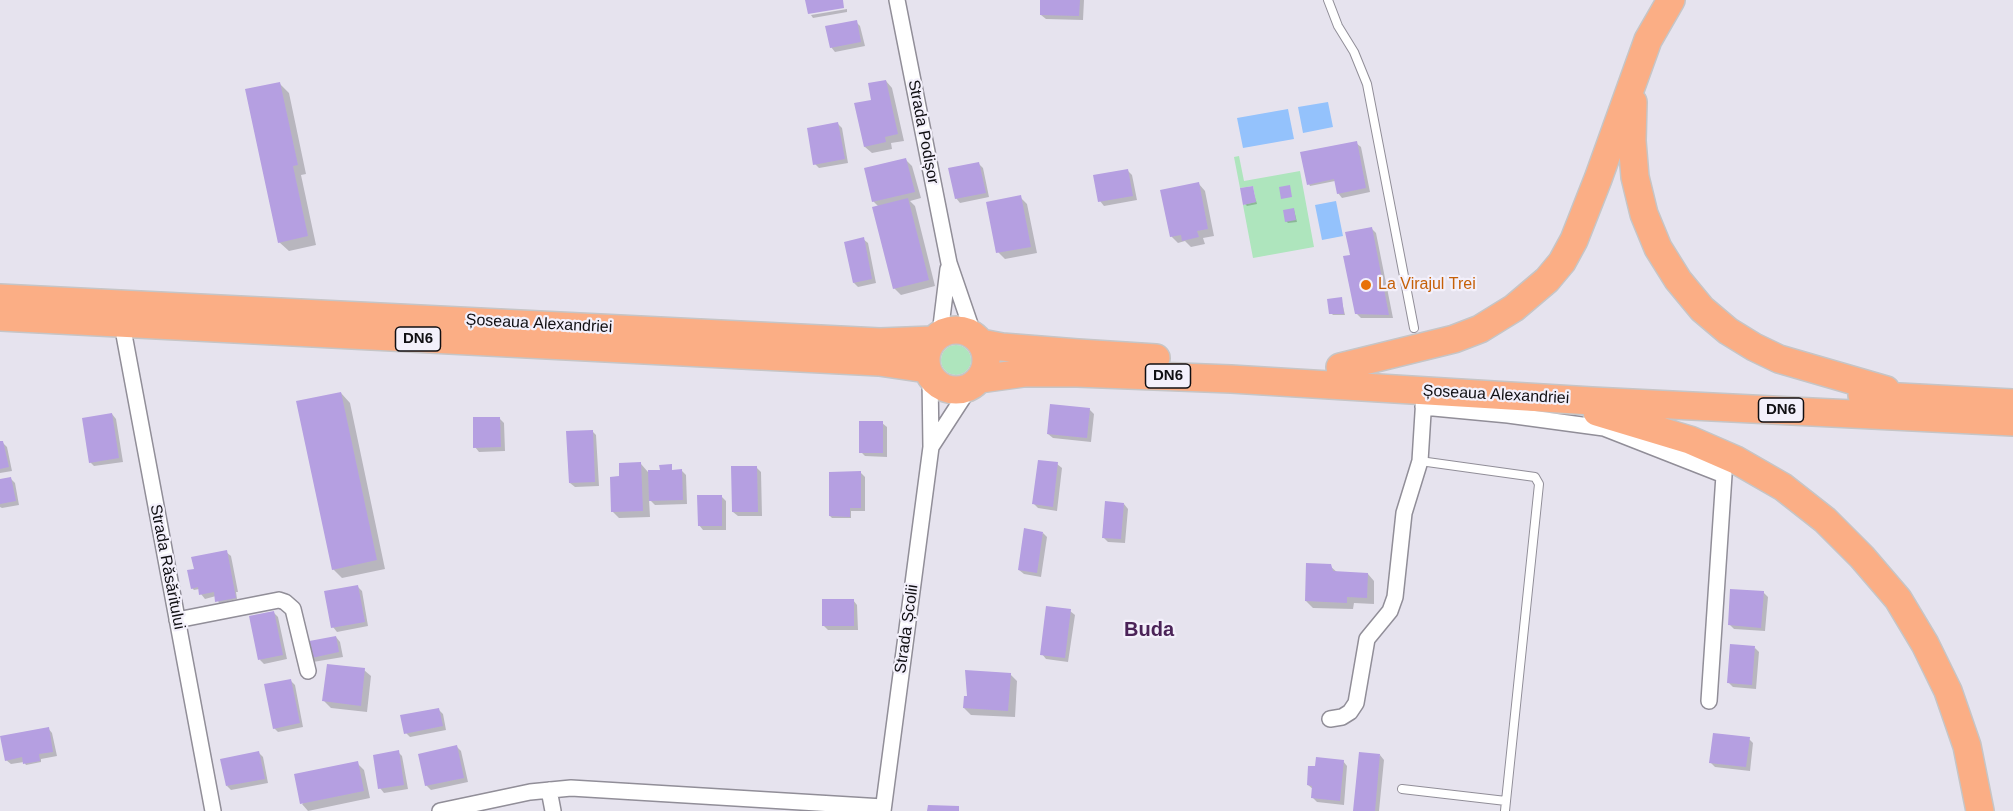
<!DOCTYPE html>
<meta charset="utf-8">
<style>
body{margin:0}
canvas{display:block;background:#e6e3ee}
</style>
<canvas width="2013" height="811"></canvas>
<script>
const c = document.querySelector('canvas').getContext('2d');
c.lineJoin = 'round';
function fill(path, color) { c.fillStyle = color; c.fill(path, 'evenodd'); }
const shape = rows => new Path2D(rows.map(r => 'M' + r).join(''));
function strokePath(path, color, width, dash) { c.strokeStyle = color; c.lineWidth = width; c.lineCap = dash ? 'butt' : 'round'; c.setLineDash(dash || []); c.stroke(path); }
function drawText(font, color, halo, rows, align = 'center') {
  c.font = font + ' Arial,sans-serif'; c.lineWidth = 4.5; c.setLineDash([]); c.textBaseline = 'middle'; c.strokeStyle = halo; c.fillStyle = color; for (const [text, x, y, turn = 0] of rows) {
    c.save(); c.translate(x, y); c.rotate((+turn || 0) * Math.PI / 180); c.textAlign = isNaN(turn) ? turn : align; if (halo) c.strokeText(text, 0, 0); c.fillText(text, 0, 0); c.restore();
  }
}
fill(shape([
 [1239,156,1244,181,1300,171,1314,247,1253,258,1243,205,1256,202,1253,186,1240,188,1234,157],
 '941 360a15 15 0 1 1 30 0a15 15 0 1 1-30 0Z'
]), '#aee5bd');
fill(shape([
 [1328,102,1333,127,1303,133,1298,107],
 [1288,109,1294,139,1243,148,1237,118],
 [1336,201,1343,236,1322,240,1315,205]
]), '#94c2fc');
fill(shape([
 [1042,0,1084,0,1083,20,1046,19,1041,15],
 [847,9,847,12,813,18,811,15],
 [856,22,860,26,865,46,835,52,831,47],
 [886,81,892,88,904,141,891,143,892,149,872,153,865,147,873,101],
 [280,84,289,93,306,174,301,175,316,245,289,251,279,242],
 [838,124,842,128,848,163,819,168,815,164],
 [1356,143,1361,147,1370,192,1342,198,1338,193,1335,181,1310,186,1309,184],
 [906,160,912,166,921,198,910,201,915,206,935,286,901,295,894,288,879,207,873,201],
 [978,163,983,168,989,197,960,203,956,198],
 [1128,171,1132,175,1137,200,1104,206,1100,201],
 [1199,184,1205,191,1214,236,1203,238,1205,244,1191,247,1185,241,1178,243,1171,236],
 [1252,187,1257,204,1247,206,1245,204],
 [1020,197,1027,204,1037,253,1005,259,998,252],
 [1294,210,1297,222,1288,223,1286,221],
 [1372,229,1376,233,1393,318,1361,318,1356,313],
 [863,239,868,243,876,283,858,287,854,283],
 [1341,298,1345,315,1333,315,1331,313],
 [341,393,350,403,385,569,342,578,333,569],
 [1089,409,1094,414,1091,442,1053,438,1048,434],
 [112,414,116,419,123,462,94,466,90,462],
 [500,419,504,423,505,451,479,452,475,447],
 [882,423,887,427,887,457,865,456,861,452],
 [592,431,596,435,599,486,575,487,570,483],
 [2,442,7,447,12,471,0,473,0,443],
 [641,464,648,472,682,471,686,475,687,504,655,505,649,499,650,517,619,518,612,511,621,478],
 [1057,464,1062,468,1057,511,1038,508,1034,504],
 [756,467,761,472,762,516,738,516,733,512],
 [861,473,865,477,865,511,851,511,851,518,832,518,830,516],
 [11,479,15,483,19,505,2,508,0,507,0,481],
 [721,496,726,501,726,530,703,530,699,525],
 [1124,504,1128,509,1125,543,1108,542,1103,537],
 [1043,533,1047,537,1041,577,1024,574,1019,570],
 [226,552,231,556,238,592,236,592,237,599,219,603,216,596,205,599,201,594,199,589,194,590,192,588,193,571],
 [1330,566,1338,573,1368,574,1374,581,1374,604,1354,603,1353,609,1313,608,1306,601],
 [357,586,362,591,368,626,337,632,333,627],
 [1763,592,1768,597,1765,631,1734,629,1730,625],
 [853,600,857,605,858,630,828,630,823,625],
 [1070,611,1075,615,1068,662,1046,659,1042,654],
 [274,613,278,617,287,659,264,664,260,660],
 [336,637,340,642,343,657,313,662,305,643],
 [1755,648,1759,652,1756,689,1733,687,1728,682],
 [364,670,371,676,367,712,331,708,324,701],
 [1010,674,1017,681,1015,717,971,715,964,708],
 [290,680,295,685,303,727,278,732,274,728],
 [438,709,443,714,446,730,410,737,406,733],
 [48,728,52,733,57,756,41,759,41,762,26,765,24,762,11,764,6,760],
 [1749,739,1753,743,1750,771,1715,767,1711,763],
 [457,747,461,751,468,782,431,790,426,785],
 [398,752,402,756,408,789,384,793,380,788],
 [259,753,263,757,268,783,231,790,227,786],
 [1380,755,1384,760,1379,811,1355,811],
 [1343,761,1347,766,1344,805,1317,802,1313,798,1314,790,1308,785],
 [357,763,364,770,370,798,308,811,302,804]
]), '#0003');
fill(shape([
 [805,0,843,0,844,8,808,14],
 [1040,0,1080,0,1079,16,1040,15],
 [857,20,861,42,830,48,825,26],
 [886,80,898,134,885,137,886,142,864,147,854,103,871,100,868,83],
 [280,82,298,165,293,166,308,236,278,243,245,89],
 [838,122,845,159,813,165,807,128],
 [1357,141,1366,188,1337,194,1334,179,1307,185,1300,152],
 [906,158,915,192,872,202,864,168],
 [979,162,986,193,955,199,948,168],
 [1128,169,1133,196,1098,202,1093,175],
 [1199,182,1208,229,1197,231,1199,237,1182,241,1181,235,1170,237,1160,190],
 [1290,185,1292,197,1281,199,1279,187],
 [1253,186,1256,202,1243,205,1240,188],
 [1021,195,1031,247,996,253,986,202],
 [908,198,929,280,893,289,872,207],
 [1294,208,1296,220,1285,222,1283,210],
 [1372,227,1389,315,1355,314,1343,256,1350,255,1345,232],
 [864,237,872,279,853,283,844,242],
 [1342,297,1344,314,1329,314,1327,299],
 [341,392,377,560,332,570,296,401],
 [1050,404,1090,408,1087,438,1047,434],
 [112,413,119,458,89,463,82,418],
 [473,417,500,417,501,447,473,448],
 [859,421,883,421,883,453,859,453],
 [593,430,595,482,569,483,566,431],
 [0,441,3,441,9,467,0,469],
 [1038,460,1058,462,1053,507,1032,504],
 [641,462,643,511,611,512,610,477,619,476,619,463],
 [672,464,672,470,682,469,683,500,649,501,648,470,660,470,659,465],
 [731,466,757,466,758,512,732,512],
 [861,471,861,508,850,508,850,517,829,516,829,472],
 [11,477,16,501,0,504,0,479],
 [697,495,722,495,722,526,698,526],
 [1105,501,1124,503,1121,539,1102,538],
 [1024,528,1043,532,1037,573,1018,570],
 [227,550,236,598,215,602,214,592,199,595,198,587,191,589,187,570,194,569,191,557],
 [1306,563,1331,564,1333,571,1368,573,1367,598,1347,597,1347,603,1305,601],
 [358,585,365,622,331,628,324,591],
 [1730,589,1764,591,1761,628,1728,625],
 [822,599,854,599,854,626,822,626],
 [1046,606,1071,609,1065,658,1040,655],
 [274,611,283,655,258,660,249,616],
 [336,636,339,652,307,659,304,642],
 [1730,644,1755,646,1752,685,1727,683],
 [327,664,365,668,361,706,322,701],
 [965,670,1011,673,1008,711,963,708,964,696,967,696],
 [291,679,300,723,273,729,264,684],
 [439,708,443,726,404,734,400,715],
 [49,727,53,752,39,754,40,761,23,764,22,757,5,761,0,736],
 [1713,733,1750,737,1746,767,1709,763],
 [457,745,464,778,425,786,418,754],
 [399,750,404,785,378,789,373,755],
 [259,751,265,779,226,786,220,759],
 [1359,752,1380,754,1375,811,1353,811],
 [1316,757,1344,760,1340,801,1311,798,1312,786,1307,785,1308,766,1315,766],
 [358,761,364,791,300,804,294,774],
 [928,805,959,806,959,811,927,811]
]), '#b59fe1');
const lane = shape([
 [1328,0,1338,26,1354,52,1367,84,1414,328],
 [1402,789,1506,801,1539,484,1535,477,1420,461],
 [1505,811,1506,801]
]);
const street = shape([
 [897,0,949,263,974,336],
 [122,324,213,811],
 [940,334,948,269],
 [1423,407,1508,415,1604,428,1724,475,1709,701],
 [931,447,970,387],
 [177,620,279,600,285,602,293,609,308,671],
 [1330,719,1342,717,1350,712,1356,703,1367,639,1390,611,1395,597,1404,513,1420,461,1424,397],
 [549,790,553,811],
 [440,811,530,792,571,788,883,807],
 [883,811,931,447,930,376]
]);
const highway = shape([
 [1633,102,1632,141,1635,177,1644,214,1658,248,1678,280,1702,309,1728,331,1754,347,1779,359,1886,390],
 [0,298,880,342,933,340],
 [0,317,879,362,927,369],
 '926 360a30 30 0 1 1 60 0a30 30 0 1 1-60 0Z',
 [981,343,1002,347,1078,353,1156,358],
 [1340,367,1454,339,1480,329,1514,308,1547,280,1562,262,1574,240,1598,179,1648,40,1671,0],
 [980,379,1024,373,1077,373,1231,379,1592,401,2013,422],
 [1862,395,2013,403],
 [1597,412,1690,440,1736,460,1783,487,1825,520,1862,557,1898,599,1925,644,1948,691,1967,746,1980,811]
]);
strokePath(lane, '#918e98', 10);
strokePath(street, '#918e98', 18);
strokePath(highway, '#c6c5c6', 30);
strokePath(lane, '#fff', 8);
strokePath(street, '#fff', 15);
strokePath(highway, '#fbae85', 27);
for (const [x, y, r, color] of [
 [1366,285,6,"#e8710a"]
]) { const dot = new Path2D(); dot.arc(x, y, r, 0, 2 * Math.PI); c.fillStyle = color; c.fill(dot); strokePath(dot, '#f3f0fb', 2); }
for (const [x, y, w] of [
 [418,339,45],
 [1168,376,45],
 [1781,410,45]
]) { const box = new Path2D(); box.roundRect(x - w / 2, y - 12, w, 24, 4.5); c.fillStyle = '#f3f0fb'; c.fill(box); strokePath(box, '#100f13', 1.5); }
drawText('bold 15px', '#100f13', null, [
 ["DN6",418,339],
 ["DN6",1168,376],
 ["DN6",1781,410]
]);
drawText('16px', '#100f13', '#f3f0fb', [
 ["Strada Podișor",923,132,79],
 ["Șoseaua Alexandriei",539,324,3],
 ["Șoseaua Alexandriei",1496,395,3],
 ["Strada Răsăritului",167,567,79],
 ["Strada Școlii",907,629,-82]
]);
drawText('16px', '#c56008', '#f3f0fb', [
 ["La Virajul Trei",1378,285]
], 'left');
drawText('bold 20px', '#4b2358', '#f3f0fb', [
 ["Buda",1149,630]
]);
</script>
